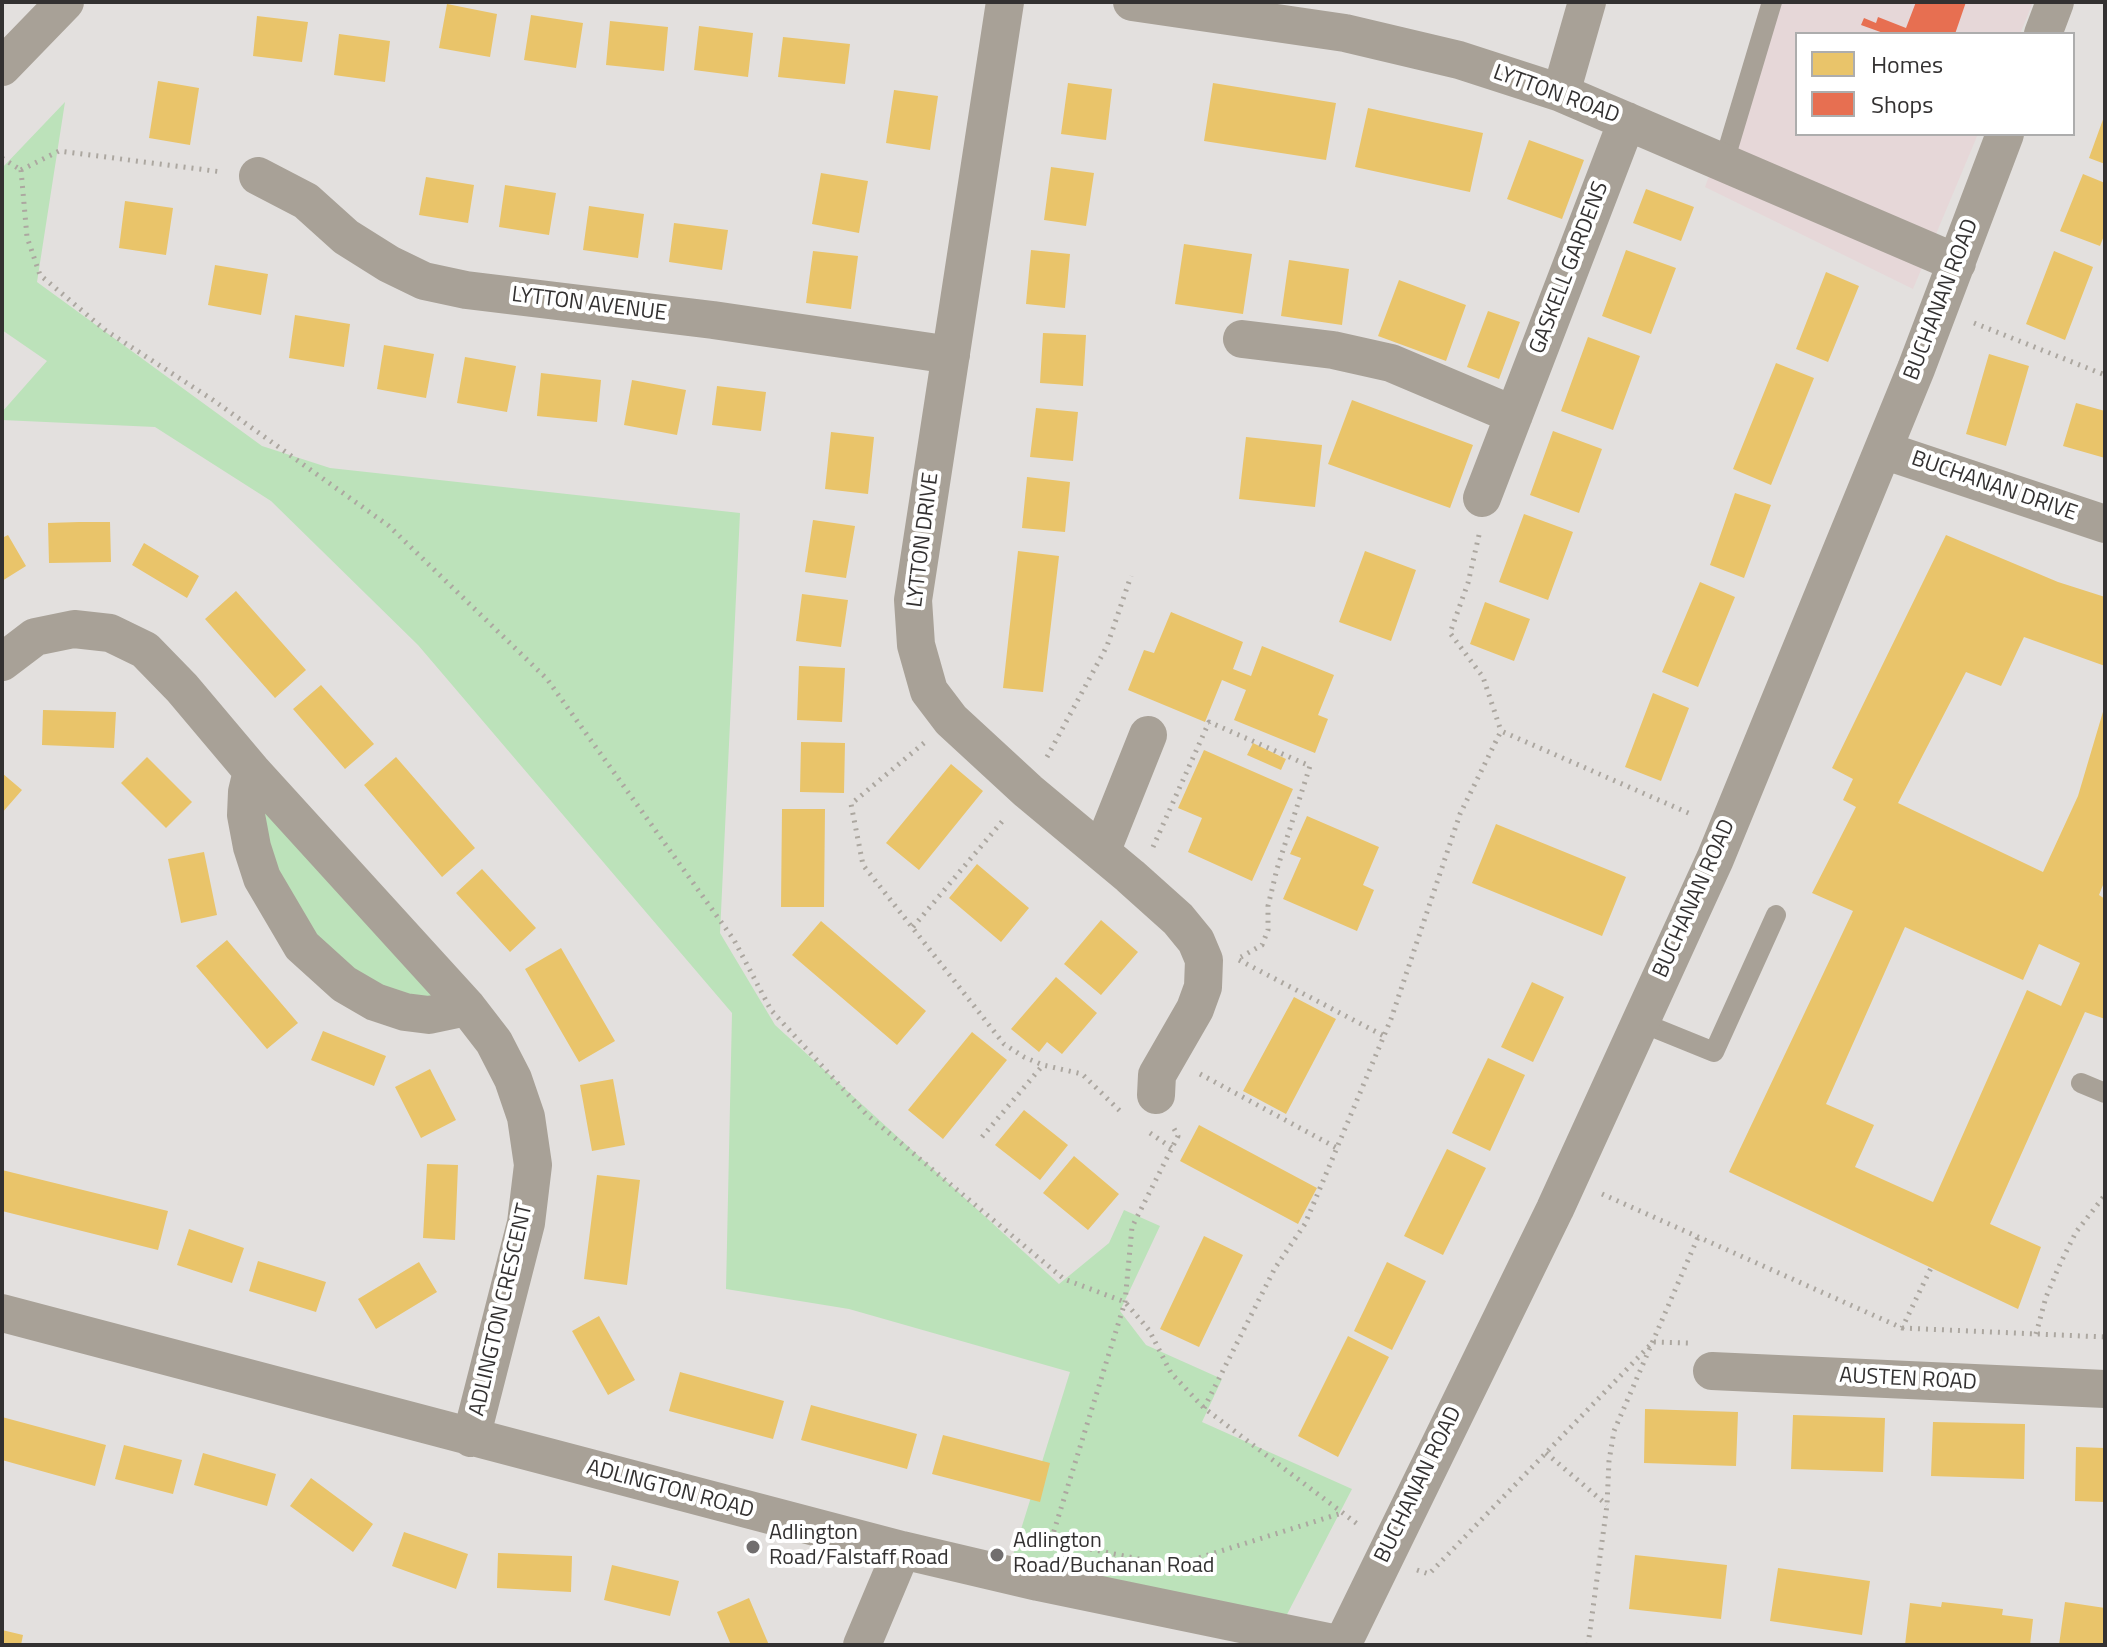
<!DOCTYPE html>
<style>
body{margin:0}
#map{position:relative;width:2107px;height:1647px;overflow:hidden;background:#e3e0de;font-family:"Titillium Web",sans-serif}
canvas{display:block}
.frame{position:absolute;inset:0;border:4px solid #333131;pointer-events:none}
.legend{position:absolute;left:1795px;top:32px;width:280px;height:104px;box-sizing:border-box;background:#fff;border:2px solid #adadad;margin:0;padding:10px 14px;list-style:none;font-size:24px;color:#333131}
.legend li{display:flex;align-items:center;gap:16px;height:40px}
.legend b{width:40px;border:2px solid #adadad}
</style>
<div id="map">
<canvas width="2107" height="1647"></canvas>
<div class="frame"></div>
<ul class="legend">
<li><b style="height:22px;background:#e9c46a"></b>Homes</li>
<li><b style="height:22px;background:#e76f51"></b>Shops</li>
</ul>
</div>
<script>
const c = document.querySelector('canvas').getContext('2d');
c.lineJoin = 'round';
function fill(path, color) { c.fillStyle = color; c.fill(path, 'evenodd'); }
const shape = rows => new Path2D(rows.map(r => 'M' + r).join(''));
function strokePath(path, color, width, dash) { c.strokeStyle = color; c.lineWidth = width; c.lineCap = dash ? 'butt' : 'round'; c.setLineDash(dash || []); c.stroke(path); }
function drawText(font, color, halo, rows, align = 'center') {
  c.font = font + ' "Titillium Web",sans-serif'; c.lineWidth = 8; c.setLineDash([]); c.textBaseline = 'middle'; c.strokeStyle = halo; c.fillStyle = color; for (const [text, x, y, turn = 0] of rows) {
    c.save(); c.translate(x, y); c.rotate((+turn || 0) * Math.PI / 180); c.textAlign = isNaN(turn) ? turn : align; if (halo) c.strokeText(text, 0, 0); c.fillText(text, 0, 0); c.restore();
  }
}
fill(shape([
 [1761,2,2033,2,2020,34,1797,34,1797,134,1978,134,1913,289,1705,187,1731,116]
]), '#e6d7d8');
fill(shape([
 [65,102,37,282,262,446,330,468,740,513,720,933,775,1025,1059,1284,1109,1243,1124,1210,1160,1226,1120,1311,1146,1345,1222,1379,1202,1422,1352,1489,1281,1626,1008,1571,1070,1372,849,1309,726,1289,732,1013,418,645,271,501,155,427,2,420,2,412,47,361,2,330,2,168],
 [266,807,433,997,424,1007,338,964,287,910,258,815]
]), '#bce2ba');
fill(shape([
 [447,4,497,14,490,57,439,48],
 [531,15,583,23,576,68,524,60],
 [257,16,308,22,302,62,253,56],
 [610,21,668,27,664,71,606,65],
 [699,26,753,33,748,77,694,70],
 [339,34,390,41,385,82,334,75],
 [783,37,850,44,845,84,778,77],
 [158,81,199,88,190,145,149,138],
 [1068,83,1112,89,1106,140,1061,134],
 [1213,83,1336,103,1326,160,1204,141],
 [894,90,938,96,930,150,886,143],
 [1368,108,1483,133,1470,192,1355,167],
 [2105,114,2105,164,2089,158],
 [1529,140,1584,160,1562,219,1507,199],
 [1051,167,1094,173,1086,226,1044,220],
 [821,173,868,181,859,233,812,224],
 [2083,174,2105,183,2105,233,2100,246,2060,231],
 [426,177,474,185,468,223,419,215],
 [505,185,556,193,549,235,499,227],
 [1646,189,1694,207,1681,241,1633,223],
 [125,201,173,208,166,255,119,248],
 [589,206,644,214,638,258,583,250],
 [674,223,728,230,722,270,669,262],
 [1184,244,1252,254,1243,314,1175,304],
 [1031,250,1070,254,1065,308,1026,304],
 [1626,250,1676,268,1651,334,1602,316],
 [813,251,858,256,851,309,806,303],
 [2054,251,2093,267,2065,340,2026,324],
 [1289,260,1349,269,1342,325,1281,316],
 [215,265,268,274,261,315,208,305],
 [1826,272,1859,286,1828,362,1796,349],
 [1399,280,1466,305,1446,361,1378,336],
 [1488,311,1520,322,1499,379,1467,367],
 [295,315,350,324,344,367,289,358],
 [1043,333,1086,335,1083,386,1040,383],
 [1588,337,1640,356,1613,430,1561,411],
 [384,345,434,354,426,398,377,389],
 [1989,354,2029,366,2006,446,1966,434],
 [465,357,516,366,507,412,457,403],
 [1776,363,1814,378,1771,485,1733,469],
 [541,373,601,380,597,422,537,416],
 [632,380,686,390,677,435,624,425],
 [717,386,766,392,761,431,712,425],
 [1352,400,1473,445,1450,508,1328,464],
 [2076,403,2105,411,2105,458,2063,446],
 [1036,408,1078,412,1073,461,1030,457],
 [1553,431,1602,449,1579,513,1530,495],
 [831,432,874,437,868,494,825,489],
 [1246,437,1322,445,1315,507,1239,499],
 [1027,477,1070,482,1065,532,1022,528],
 [1735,493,1771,505,1744,578,1710,565],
 [1524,514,1573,532,1548,600,1499,582],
 [813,520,855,526,846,578,805,572],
 [79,522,110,522,111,562,49,563,48,523],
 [8,535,26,566,2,581,2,538],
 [1946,535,2058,582,2105,597,2105,666,2024,637,2001,686,1966,672,1898,803,2043,872,2078,796,2105,705,2105,880,2099,895,2105,899,2105,1019,2085,1012,1990,1224,2041,1247,2018,1309,1729,1172,1853,911,1812,893,1856,807,1843,800,1853,779,1832,768],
 [1905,927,2023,980,2039,944,2080,963,2061,1006,2027,990,1933,1202,1855,1167,1874,1125,1826,1104],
 [144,543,199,576,187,598,132,565],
 [1018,551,1059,556,1043,692,1003,688],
 [1365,551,1416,570,1391,641,1339,622],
 [1700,582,1735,597,1698,687,1662,672],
 [236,591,306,670,275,698,205,619],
 [802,594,848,600,841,647,796,641],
 [1485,602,1530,619,1514,661,1470,644],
 [1171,612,1243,642,1233,669,1251,676,1262,646,1334,675,1318,715,1328,719,1315,753,1234,720,1246,690,1222,680,1205,722,1128,690,1144,650,1154,653],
 [799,666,845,668,842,722,797,720],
 [321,685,374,744,345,769,293,709],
 [1653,693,1689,708,1661,781,1625,767],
 [43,710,116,712,114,748,42,745],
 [801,742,845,743,844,793,800,792],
 [1253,743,1286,759,1281,770,1247,755],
 [1204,750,1293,789,1252,881,1188,852,1202,818,1178,808],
 [147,757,192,802,166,828,121,783],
 [396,757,475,848,442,877,364,785],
 [951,764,983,791,919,870,886,843],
 [2,773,22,790,2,813],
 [782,809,825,809,824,907,781,907],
 [1307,816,1379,847,1363,885,1374,890,1357,931,1283,899,1301,858,1290,854],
 [1496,824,1626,877,1602,936,1472,883],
 [204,852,217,915,181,923,168,859],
 [977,864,1029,908,1001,942,949,898],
 [482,869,536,928,510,952,456,893],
 [1101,920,1138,952,1101,995,1064,964],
 [821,921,926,1011,897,1045,792,955],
 [227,940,298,1023,267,1049,196,966],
 [561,948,615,1041,579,1062,525,969],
 [1056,977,1097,1013,1062,1054,1047,1042,1039,1052,1011,1029],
 [1532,982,1564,997,1533,1062,1501,1047],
 [1294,997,1336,1019,1286,1114,1243,1091],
 [323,1031,386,1056,374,1086,311,1060],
 [972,1032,1007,1060,943,1139,908,1110],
 [1488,1058,1525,1075,1490,1151,1452,1133],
 [430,1069,456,1120,421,1138,395,1087],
 [613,1079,625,1145,592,1151,580,1085],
 [1024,1110,1068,1145,1040,1180,995,1145],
 [1199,1125,1317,1188,1298,1224,1180,1161],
 [1447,1149,1486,1168,1443,1255,1404,1236],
 [1074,1156,1119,1194,1088,1230,1043,1193],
 [427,1164,458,1165,455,1240,423,1238],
 [2,1170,168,1211,158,1250,2,1211],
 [597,1175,640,1180,627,1285,584,1279],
 [189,1229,244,1248,232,1283,177,1265],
 [1204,1236,1243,1255,1199,1347,1160,1329],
 [258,1261,326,1282,316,1312,249,1291],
 [419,1262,437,1292,376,1329,358,1299],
 [1387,1262,1426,1281,1392,1350,1354,1331],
 [599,1316,635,1380,608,1395,572,1331],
 [1348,1336,1389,1357,1338,1457,1298,1436],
 [680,1372,784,1401,773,1439,669,1411],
 [811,1405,917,1434,907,1469,801,1440],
 [1645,1409,1738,1412,1736,1466,1644,1463],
 [1793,1415,1885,1418,1883,1472,1791,1469],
 [2,1417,106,1445,95,1486,2,1460],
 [1933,1422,2025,1424,2024,1479,1931,1476],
 [943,1435,1050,1463,1040,1502,932,1474],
 [124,1445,182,1460,173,1494,115,1479],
 [2076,1447,2105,1448,2105,1502,2075,1501],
 [203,1453,276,1474,267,1506,194,1485],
 [311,1478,373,1524,353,1552,290,1506],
 [404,1532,468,1554,456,1589,392,1566],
 [498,1553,572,1556,571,1592,497,1588],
 [1635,1555,1727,1565,1721,1619,1629,1609],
 [612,1565,679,1581,670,1616,604,1600],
 [1778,1568,1870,1581,1862,1635,1770,1621],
 [749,1598,763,1631,769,1645,731,1645,717,1612],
 [1942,1602,2003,1609,2002,1615,2033,1619,2030,1645,1905,1645,1910,1603,1941,1607],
 [2065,1602,2105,1608,2105,1645,2059,1645],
 [2,1630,23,1635,21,1645,2,1645]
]), '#e9c46a');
fill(shape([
 [1916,2,1966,2,1955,34,1886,34,1861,25,1864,18,1876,23,1878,17,1906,28]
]), '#e76f51');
strokePath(shape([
 [2,158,21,170],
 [21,170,27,237,40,275,105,330,213,400,389,526,547,679,734,940,771,1010,866,1114,1064,1279,1125,1302,1149,1330,1171,1373,1204,1408,1360,1526],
 [21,170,59,151,222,172],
 [1974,323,2105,375],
 [1479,535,1468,583,1450,633,1483,677,1501,731],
 [924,743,851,804,863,865,1004,1044,1024,1057,1043,1065,1082,1074,1122,1113],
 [1047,757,1107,646,1131,576],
 [1153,847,1209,722,1310,766,1277,869,1268,906,1268,930,1262,945,1241,957],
 [913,927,1005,818],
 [1239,960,1384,1036],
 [1200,1074,1337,1148],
 [1150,1133,1172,1148],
 [982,1137,1043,1065],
 [1602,1194,1902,1328,1931,1268],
 [1902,1328,2105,1337],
 [2036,1334,2046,1297,2060,1264,2076,1232,2105,1195],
 [1204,1408,1275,1268,1305,1224,1391,1019,1460,814,1501,731,1693,815],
 [1546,1453,1607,1505],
 [1051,1541,1173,1566,1342,1513],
 [1049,1547,1125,1302,1132,1227,1178,1136,1172,1125],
 [1417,1570,1429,1574,1653,1342,1688,1343],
 [1588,1645,1607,1505,1609,1461,1614,1431,1698,1237]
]), '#aca7a0', 5, [2, 6]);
strokePath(shape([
 [1724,162,1772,2],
 [1640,1022,1714,1052,1776,915],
 [2081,1083,2105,1093]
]), '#a8a197', 20);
strokePath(shape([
 [1005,2,913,600,916,645,929,691,951,720,1028,791,1130,876,1178,919,1196,941,1204,960,1203,987,1195,1009,1157,1075,1156,1095],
 [1132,2,1345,33,1459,60,1561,93,1957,263],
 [2043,34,2055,2],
 [2,67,65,2],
 [1561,93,1587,2],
 [258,176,306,201,346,237,389,264,424,281,466,290,713,320,951,355],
 [1242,339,1333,350,1391,363,1514,415],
 [1883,450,2105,524],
 [1482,498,1627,121],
 [2,662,35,637,74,629,110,633,145,650,182,688,252,771,467,1007,494,1042,513,1079,526,1117,533,1165,526,1223,471,1438],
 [252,771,247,792,246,815,252,847,262,878,302,946,344,984,375,1002,405,1012,429,1015,467,1007],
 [1102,850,1148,735],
 [2,1313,902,1550,1038,1582,1343,1645],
 [1712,1371,2105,1389],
 [862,1645,902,1550],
 [1342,1645,1555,1209,1715,859,1916,369,2005,134]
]), '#a8a197', 38);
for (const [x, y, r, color] of [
 [753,1547,8,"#716e6e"],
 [997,1555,8,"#716e6e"]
]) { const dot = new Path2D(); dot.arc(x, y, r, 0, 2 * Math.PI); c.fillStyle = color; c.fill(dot); strokePath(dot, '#fff', 3); }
drawText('22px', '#333131', '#fff', [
 ["LYTTON ROAD",1556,95,20],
 ["GASKELL GARDENS",1570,268,-69],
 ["BUCHANAN ROAD",1942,300,-69],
 ["LYTTON AVENUE",589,305,7],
 ["BUCHANAN DRIVE",1994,487,19],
 ["LYTTON DRIVE",924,540,-83],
 ["BUCHANAN ROAD",1695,899,-66],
 ["ADLINGTON CRESCENT",502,1310,-77],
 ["AUSTEN ROAD",1908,1380,3],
 ["BUCHANAN ROAD",1419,1485,-64],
 ["ADLINGTON ROAD",670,1490,15]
]);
drawText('22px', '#333131', '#fff', [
 ["Adlington",769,1534],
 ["Road/Falstaff Road",769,1559],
 ["Adlington",1013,1542],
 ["Road/Buchanan Road",1013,1567]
], 'left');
</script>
